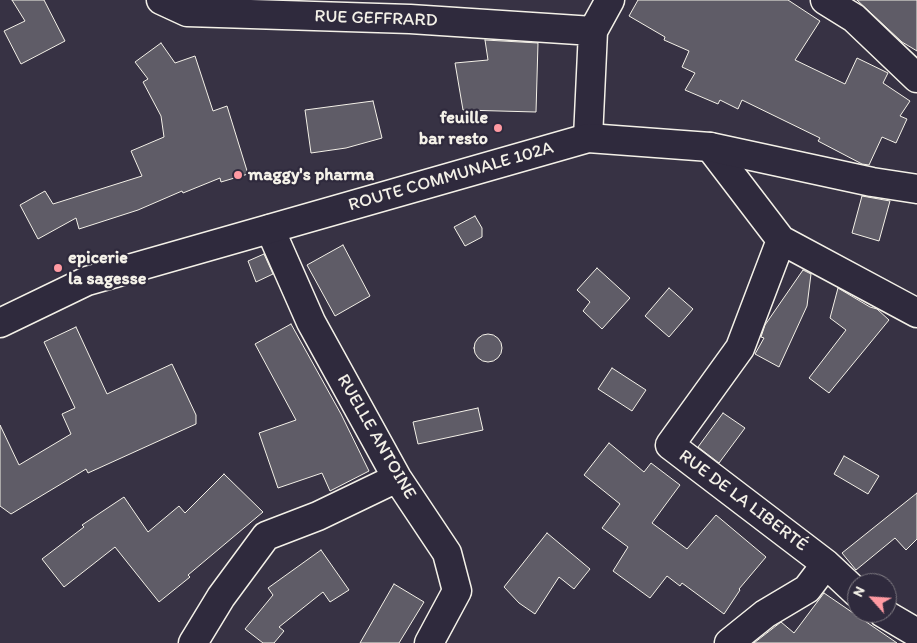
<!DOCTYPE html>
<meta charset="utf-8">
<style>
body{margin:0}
#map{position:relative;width:917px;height:643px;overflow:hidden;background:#373244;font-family:Itim,sans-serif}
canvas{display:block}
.north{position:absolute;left:847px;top:573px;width:50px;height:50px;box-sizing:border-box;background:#2f2a3d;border:1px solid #7e7a81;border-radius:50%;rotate:296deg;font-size:14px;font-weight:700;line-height:20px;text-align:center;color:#f4f1e8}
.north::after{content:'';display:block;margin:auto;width:18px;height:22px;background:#ff9aa2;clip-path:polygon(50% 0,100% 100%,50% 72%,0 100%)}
</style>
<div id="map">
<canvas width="917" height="643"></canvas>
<div class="north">N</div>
</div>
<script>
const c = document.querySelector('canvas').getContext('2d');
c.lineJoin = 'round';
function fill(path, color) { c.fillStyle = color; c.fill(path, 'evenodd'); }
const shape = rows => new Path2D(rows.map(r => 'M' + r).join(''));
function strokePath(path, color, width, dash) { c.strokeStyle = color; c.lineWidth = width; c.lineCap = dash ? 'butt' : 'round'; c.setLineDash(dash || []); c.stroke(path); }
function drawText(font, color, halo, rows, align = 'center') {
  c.font = font + ' Itim,sans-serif'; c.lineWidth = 4.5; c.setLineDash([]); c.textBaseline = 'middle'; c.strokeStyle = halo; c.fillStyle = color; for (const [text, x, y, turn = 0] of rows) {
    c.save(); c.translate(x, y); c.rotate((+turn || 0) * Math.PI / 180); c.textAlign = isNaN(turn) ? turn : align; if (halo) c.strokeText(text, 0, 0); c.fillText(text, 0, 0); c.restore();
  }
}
const building = shape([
 [12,0,44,0,65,41,21,64,4,31,25,21,12,0],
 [638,0,788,0,820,21,795,60,845,84,857,58,888,73,883,83,910,101,900,116,907,119,896,143,882,137,869,165,862,164,818,141,820,138,742,100,738,109,720,100,718,104,685,90,695,73,682,67,689,51,664,40,665,37,629,16,638,0],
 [857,0,917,0,917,51,902,42,857,0],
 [485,40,538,43,536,112,463,110,455,63,488,60,485,40],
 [161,43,175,63,195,56,213,111,227,106,248,174,221,182,220,178,183,193,182,191,138,210,79,229,76,218,38,239,20,205,45,191,53,204,142,176,131,151,164,137,161,116,143,82,148,79,135,62,161,43],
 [373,101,382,138,346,148,311,153,305,110,373,101],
 [862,196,890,201,879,241,852,233,862,196],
 [475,216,482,228,482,237,465,246,454,227,475,216],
 [343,245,370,296,335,316,307,265,343,245],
 [264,254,273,274,256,282,248,261,264,254],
 [597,268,630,298,602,329,583,311,590,302,577,290,597,268],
 [803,270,811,274,807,306,779,367,755,354,764,338,761,337,765,325,803,270],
 [669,288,693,309,669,337,645,316,669,288],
 [838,288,870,307,877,309,889,320,829,393,809,378,846,330,830,318,838,288],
 [291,324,341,414,369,471,330,491,322,473,278,488,259,433,296,420,255,344,291,324],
 [76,327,107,394,172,364,196,415,196,424,88,473,86,469,11,514,0,506,0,425,19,465,71,434,62,414,75,408,44,342,76,327],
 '474 348a14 14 0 1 1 28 0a14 14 0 1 1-28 0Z',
 [612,368,646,390,632,411,598,389,612,368],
 [478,408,483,430,418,444,413,422,478,408],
 [723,413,745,428,719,463,698,447,723,413],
 [609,443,644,472,651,463,680,485,652,523,687,549,716,515,766,557,739,589,740,590,724,614,682,583,680,586,667,576,650,598,613,571,628,547,602,528,620,504,584,475,609,443],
 [844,456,879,476,868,494,834,474,844,456],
 [224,474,263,512,188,575,190,577,159,602,115,547,64,587,42,559,84,527,82,525,124,497,148,532,179,506,185,513,224,474],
 [917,493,917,539,906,550,895,538,856,570,842,553,917,493],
 [547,533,590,569,574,589,559,577,535,614,519,603,504,587,547,533],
 [321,550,349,590,330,602,323,592,279,627,284,631,274,643,263,643,245,629,273,595,268,588,321,550],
 [394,584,424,602,399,643,360,643,394,584],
 [824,593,897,643,754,643,781,622,794,633,824,593]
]);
fill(building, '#5f5c67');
strokePath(building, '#f4f1e8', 1);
const minor = shape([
 [161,0,187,12,410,19,593,31],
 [825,0,854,18,917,78],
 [588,138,593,31,610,0],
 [710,147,781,240,917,313],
 [270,229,311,322,397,478,447,553,457,591,429,643],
 [781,240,740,348,670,445,826,564,857,593],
 [883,613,917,633],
 [193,643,221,597,266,536,318,516,397,478],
 [729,643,765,614,807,589,826,564]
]);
const tertiary = shape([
 [0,323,87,281,588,138,710,147,872,182,917,189]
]);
strokePath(minor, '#f4f1e8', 31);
strokePath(tertiary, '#f4f1e8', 31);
strokePath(minor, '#2f2a3d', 28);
strokePath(tertiary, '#2f2a3d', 28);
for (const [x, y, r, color] of [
 [498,128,5,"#ff9aa2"],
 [238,175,5,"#ff9aa2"],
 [58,268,5,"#ff9aa2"]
]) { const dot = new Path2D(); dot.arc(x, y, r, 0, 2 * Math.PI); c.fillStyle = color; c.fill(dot); strokePath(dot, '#2f2a3d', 2); }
drawText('18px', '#f4f1e8', '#2f2a3d', [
 ["RUE GEFFRARD",376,19,2],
 ["ROUTE COMMUNALE 102A",451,177,-16],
 ["RUELLE ANTOINE",376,437,60],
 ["RUE DE LA LIBERTÉ",743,501,37]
]);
drawText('bold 18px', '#f4f1e8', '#2f2a3d', [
 ["feuille",488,118,"right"],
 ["bar resto",488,139,"right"],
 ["maggy's pharma",248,175],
 ["epicerie",68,258],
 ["la sagesse",68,279]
], 'left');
</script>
